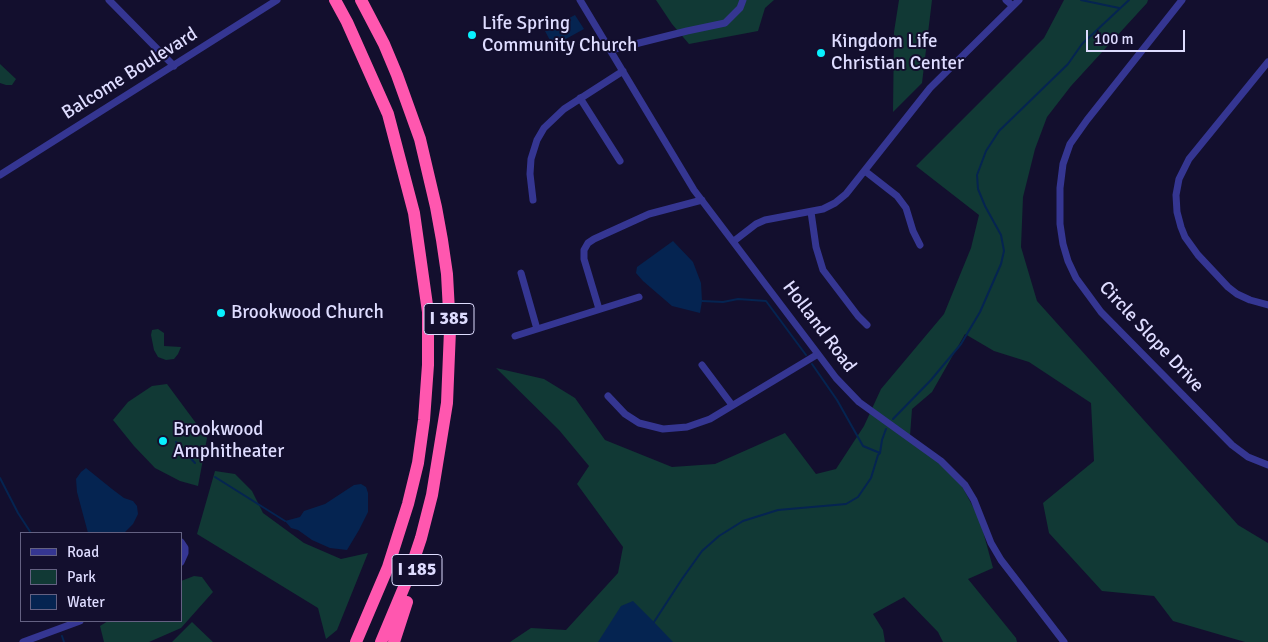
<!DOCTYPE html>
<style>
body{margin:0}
#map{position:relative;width:1268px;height:642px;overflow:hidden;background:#130f2e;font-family:Signika,sans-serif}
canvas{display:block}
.legend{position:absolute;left:20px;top:532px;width:162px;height:90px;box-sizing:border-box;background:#130f2e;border:1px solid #646182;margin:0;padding:6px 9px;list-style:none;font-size:15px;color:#dedcff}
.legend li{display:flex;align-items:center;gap:10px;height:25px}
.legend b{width:25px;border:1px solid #646182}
.scale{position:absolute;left:1086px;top:30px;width:99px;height:22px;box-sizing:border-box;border:2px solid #dedcff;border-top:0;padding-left:6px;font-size:15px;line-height:18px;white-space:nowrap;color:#dedcff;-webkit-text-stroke:4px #130f2e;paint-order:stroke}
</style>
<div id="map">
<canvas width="1268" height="642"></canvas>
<ul class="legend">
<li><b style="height:6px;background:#353692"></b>Road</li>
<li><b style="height:14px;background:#113935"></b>Park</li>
<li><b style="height:14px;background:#052451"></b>Water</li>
</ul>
<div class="scale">100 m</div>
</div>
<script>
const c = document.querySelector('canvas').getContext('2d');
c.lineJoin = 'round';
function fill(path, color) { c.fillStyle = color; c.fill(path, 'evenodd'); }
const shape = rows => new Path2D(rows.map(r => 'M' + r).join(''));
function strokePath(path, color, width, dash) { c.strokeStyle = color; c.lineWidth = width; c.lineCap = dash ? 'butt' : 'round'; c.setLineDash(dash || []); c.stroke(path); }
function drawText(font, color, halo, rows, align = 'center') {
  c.font = font + ' Signika,sans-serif'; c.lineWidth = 4; c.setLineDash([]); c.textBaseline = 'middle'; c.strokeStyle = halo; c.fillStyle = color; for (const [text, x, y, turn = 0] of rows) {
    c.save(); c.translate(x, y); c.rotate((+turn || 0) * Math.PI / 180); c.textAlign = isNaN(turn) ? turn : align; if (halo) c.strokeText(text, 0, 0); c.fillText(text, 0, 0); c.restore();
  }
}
fill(shape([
 [656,0,774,0,765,8,758,31,689,44,672,24],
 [899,0,932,0,922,83,893,112,894,32],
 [1064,0,1148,0,1147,3,1071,86,1047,117,1035,149,1023,197,1021,247,1037,301,1238,525,1268,543,1268,642,1245,642,1173,621,1154,596,1102,591,1049,533,1043,503,1094,461,1091,403,1029,362,994,351,965,334,932,392,912,409,910,436,953,469,980,520,993,568,968,579,1016,638,1017,642,943,642,938,632,904,597,873,614,883,630,885,642,510,642,531,628,566,630,618,573,623,547,577,484,589,466,559,430,496,368,544,379,575,398,605,440,672,467,715,464,785,433,816,474,836,469,864,426,881,389,944,314,971,248,979,215,916,166,1044,38],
 [0,64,16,79,12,85,6,85,0,83],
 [158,329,164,333,164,346,181,347,178,354,174,359,166,360,158,357,154,350,151,335,152,330],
 [167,384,207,438,198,486,180,481,155,468,134,446,113,420,128,402,152,386],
 [215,471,235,474,252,491,263,513,304,543,341,559,368,553,337,630,326,639,318,608,197,534],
 [194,576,202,577,213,592,181,628,149,642,104,642,100,626,108,621,181,621,181,581],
 [192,622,213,642,172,642]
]), '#113935');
fill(shape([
 [575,15,584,29,553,46,545,31],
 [673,241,693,262,701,283,702,301,700,313,672,306,643,281,636,273,637,267],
 [86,468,112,489,124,498,133,501,137,506,138,514,133,524,124,533,88,533,77,492,76,479,81,472],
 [361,484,366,487,368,493,368,512,359,530,347,550,330,548,312,540,298,530,291,528,285,521,300,517,304,511,325,504,354,485],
 [633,601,654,622,673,642,598,642,621,606]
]), '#052451');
strokePath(shape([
 [1081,0,1119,8],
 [702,301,723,302,738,299,766,301,806,355],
 [812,364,837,400,863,446,880,453],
 [893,419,931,380,961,344,980,312,1001,264,1004,251,1001,235,985,206,978,189,977,175,986,151,999,131,1068,64,1082,44,1129,0],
 [176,442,195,463],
 [215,477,285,521],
 [0,478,18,513,31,533],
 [654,622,682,579,702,551,719,536,743,521,778,510,846,504,858,497,871,478,878,455,880,453,882,440,886,429],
 [62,636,64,642]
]), '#052451', 2);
strokePath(shape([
 [109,0,174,66],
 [580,0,694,190,818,354,836,378,859,402,941,461,965,485,974,500,991,543,1001,560,1064,642],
 [1006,0,1013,6],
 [1182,0,1087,120,1070,144,1063,164,1060,188,1060,224,1063,244,1068,261,1076,278,1101,312,1232,445,1248,457,1268,465],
 [611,50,687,31,725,23,740,8,743,0],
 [1268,62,1189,159,1179,179,1176,195,1177,212,1181,227,1185,237,1198,255,1228,287,1237,294,1250,300,1268,305],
 [580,98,620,161],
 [865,171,897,196,906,208,913,231,920,245],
 [0,175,277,0],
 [533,200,530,174,531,159,537,140,544,128,564,109,623,71],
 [811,212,816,247,823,270,858,316,867,325],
 [734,241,756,224,765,220,823,209,835,203,846,194,930,88,1019,0],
 [521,273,537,329],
 [599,309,584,259,584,250,588,243,594,239,649,214,702,200],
 [515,336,639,297],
 [702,365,732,405],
 [608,396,625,414,639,423,663,429,687,427,710,419,818,354],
 [181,542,185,548,185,553,181,562],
 [23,642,80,621]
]), '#353692', 7);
strokePath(shape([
 [335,0,347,22,388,114,414,213,428,312,428,365,424,420,418,463,408,504,388,567,356,642],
 [361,0,384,44,397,75,420,139,436,207,442,240,447,274,450,330,447,403,432,495,421,538,407,580,381,642],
 [394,642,407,602]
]), '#ff57af', 12);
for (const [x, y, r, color] of [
 [472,35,5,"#08f1ff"],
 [821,53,5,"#08f1ff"],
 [221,313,5,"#08f1ff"],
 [163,441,5,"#08f1ff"]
]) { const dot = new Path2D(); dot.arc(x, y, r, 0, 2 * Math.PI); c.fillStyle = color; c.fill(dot); strokePath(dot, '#130f2e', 2); }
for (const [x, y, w] of [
 [449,319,50],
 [417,570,50]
]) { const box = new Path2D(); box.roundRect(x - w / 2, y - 15.5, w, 31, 4); c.fillStyle = '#130f2e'; c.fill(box); strokePath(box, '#dedcff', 1); }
drawText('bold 18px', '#dedcff', null, [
 ["I 385",449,319],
 ["I 185",417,570]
]);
drawText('19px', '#dedcff', '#130f2e', [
 ["Life Spring",482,24],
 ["Community Church",482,46],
 ["Kingdom Life",831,42],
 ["Christian Center",831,64],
 ["Brookwood Church",231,313],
 ["Brookwood",173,430],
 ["Amphitheater",173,452]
], 'left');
drawText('19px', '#dedcff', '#130f2e', [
 ["Balcome Boulevard",130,74,-32],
 ["Holland Road",819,327,53],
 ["Circle Slope Drive",1151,337,47]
]);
</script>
